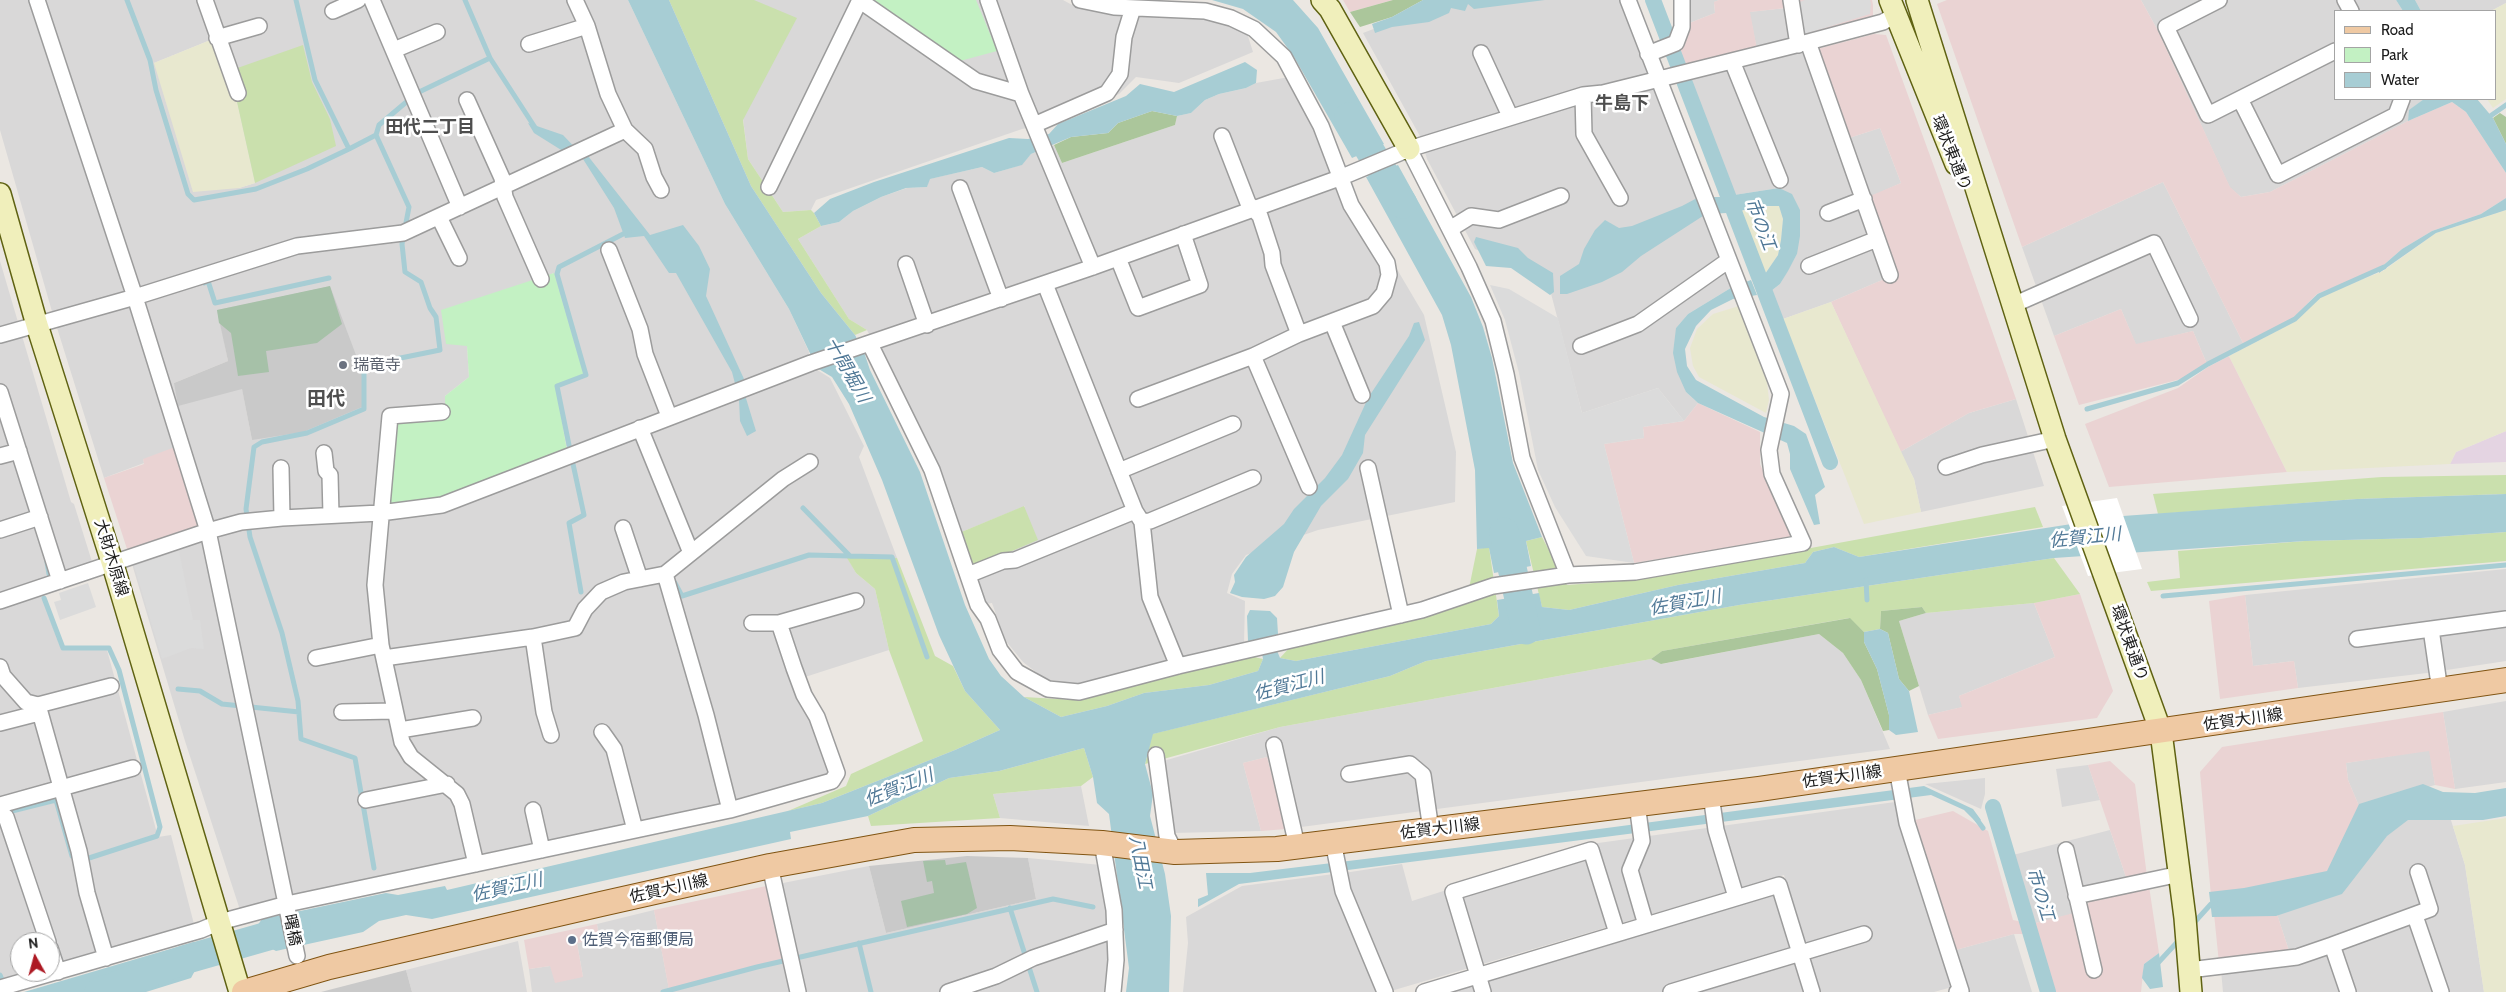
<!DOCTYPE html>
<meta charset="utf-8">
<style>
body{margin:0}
#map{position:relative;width:2506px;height:992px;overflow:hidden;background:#ebe7e2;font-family:Cabin,sans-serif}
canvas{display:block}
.legend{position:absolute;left:2334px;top:10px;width:162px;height:90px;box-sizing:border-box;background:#fff;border:1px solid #a4a4a4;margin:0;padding:6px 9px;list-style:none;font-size:15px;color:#1b1b1b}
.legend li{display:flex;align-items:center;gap:10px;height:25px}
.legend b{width:25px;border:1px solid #a4a4a4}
.north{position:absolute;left:10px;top:932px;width:50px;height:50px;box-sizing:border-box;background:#fff;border:1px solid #a4a4a4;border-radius:50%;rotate:353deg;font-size:14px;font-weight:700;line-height:20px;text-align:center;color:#1b1b1b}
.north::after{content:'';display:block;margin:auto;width:18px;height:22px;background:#ad1923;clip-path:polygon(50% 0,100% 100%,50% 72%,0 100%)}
</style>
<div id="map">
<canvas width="2506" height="992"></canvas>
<ul class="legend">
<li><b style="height:6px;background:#efc9a3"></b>Road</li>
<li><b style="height:14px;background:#c3f1c3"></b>Park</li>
<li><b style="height:14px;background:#a7cdd4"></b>Water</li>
</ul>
<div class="north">N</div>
</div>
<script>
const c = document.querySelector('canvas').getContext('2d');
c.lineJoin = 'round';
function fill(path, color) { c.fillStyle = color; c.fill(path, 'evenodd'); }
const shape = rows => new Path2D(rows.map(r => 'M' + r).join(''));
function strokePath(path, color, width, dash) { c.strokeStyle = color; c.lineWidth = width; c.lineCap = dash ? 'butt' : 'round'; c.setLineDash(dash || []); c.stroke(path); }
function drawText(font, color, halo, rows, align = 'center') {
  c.font = font + ' Cabin,"Noto Sans JP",sans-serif'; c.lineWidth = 5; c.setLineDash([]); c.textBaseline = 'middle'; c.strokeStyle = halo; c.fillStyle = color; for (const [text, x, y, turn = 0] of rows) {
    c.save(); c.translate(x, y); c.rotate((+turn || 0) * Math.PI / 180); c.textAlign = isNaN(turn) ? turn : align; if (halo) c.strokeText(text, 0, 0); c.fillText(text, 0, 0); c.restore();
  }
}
fill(shape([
 [0,0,628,0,725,204,789,309,809,352,808,361,567,451,556,385,584,374,553,273,467,346,469,377,445,396,445,416,386,504,252,514,200,525,143,459,144,463,104,478,53,315,0,130],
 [213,39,237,102,255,183,239,188,154,63],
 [330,286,342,324,252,440,242,388,174,383,228,361,218,310],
 [709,0,1063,0,1074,6,1119,15,1181,14,1228,21,1247,33,1253,52,1179,83,1136,77,1119,94,1056,122,1022,129,816,200,811,210,783,212,748,159,741,102],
 [1450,0,1623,0,1734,286,1688,314,1676,328,1686,392,1698,403,1684,421,1658,388,1582,413,1547,278,1475,249,1427,159,1421,138,1363,33],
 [1682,0,1719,0,1714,2,1715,13,1687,24],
 [2141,0,2396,0,2403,11,2335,11,2335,99,2424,99,2410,110,2408,121,2270,192,2241,197,2230,188,2157,29],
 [2415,0,2506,0,2506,3,2491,11,2421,11],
 [1795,7,1849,138,1880,128,1901,183,1870,197,1896,274,1831,302,1783,319,1771,291,1780,284,1797,254,1779,188,1734,195,1686,67,1757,49,1749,12],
 [1289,77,1365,215,1424,315,1456,452,1455,502,1318,530,1246,555,1232,574,1227,593,1245,601,1244,644,1083,685,1045,679,1023,662,1005,640,992,603,985,604,972,568,1025,506,959,533,937,471,867,330,849,319,798,239,821,226,839,222,853,211,881,197,907,188,927,187,929,179,982,167,994,173,1021,165,1031,154,1054,145,1062,163,1175,125,1177,116,1191,113,1205,100,1219,94,1246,88,1256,83],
 [2163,182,2244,345,2207,364,2193,331,2136,345,2121,309,2054,336,2022,247],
 [0,261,71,502,74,504,93,565,0,596],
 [811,366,830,378,864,446,859,457,897,558,848,559,856,573,875,589,889,650,805,677,823,714,842,774,721,808,240,910,185,741,132,564,206,536,261,523,384,515],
 [2016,399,2044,486,1921,512,1914,479,1900,452,1969,413],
 [2506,569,2506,661,2427,673,2298,688,2294,661,2253,666,2245,595],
 [41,595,61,649,107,650,158,837,171,835,195,928,50,971,50,942,20,942,20,972,46,972,0,984,0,609],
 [2034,603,2055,657,1959,696,1963,707,1928,715,1899,621,1926,613],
 [1819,634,1843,653,1861,680,1890,749,1286,829,1267,757,1243,763,1261,831,1171,833,1160,762,1280,727,1651,659,1662,664],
 [2506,701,2506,782,2455,789,2443,712],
 [2430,750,2435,785,2359,806,2348,780,2346,763],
 [2088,765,2100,800,2062,807,2056,769],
 [1985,778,1985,794,1981,809,1925,784],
 [1081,786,1089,826,1000,818,993,794],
 [1895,802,1952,987,1934,992,1819,992,1784,875,1391,991,1348,889,1344,873,1402,864,1412,901,1591,844],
 [2400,815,2450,817,2465,865,2484,992,2223,992,2221,970,2290,954,2277,914],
 [2110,830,2127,880,2073,892,2077,913,2032,924,2013,855],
 [1028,858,1101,865,1111,910,1110,992,801,992,778,884,869,866,886,933,1036,899],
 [1334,874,1380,992,1183,992,1188,943,1186,917,1242,886],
 [1777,889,1807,992,1435,992],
 [654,910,669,989,787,959,794,992,532,992,529,969,550,966,583,977,577,943,599,939,597,924],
 [2014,934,2032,992,1962,992,1952,951],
 [518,941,527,992,412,992,406,970]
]), '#d9d8d8');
fill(shape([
 [1343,0,1393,0,1350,12],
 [1719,0,1872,0,1873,5,1873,16,1802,40,1795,7,1750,12,1757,49,1686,67,1678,47,1687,24,1715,13,1714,2],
 [1947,0,2141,0,2157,29,2230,187,2241,197,2270,192,2408,121,2452,102,2466,112,2506,173,2506,198,2481,214,2432,231,2402,249,2379,269,2317,294,2293,318,2244,345,2163,182,2022,247,1937,4],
 [1874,34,1886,35,1940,183,2016,399,1969,413,1900,452,1831,302,1896,274,1870,196,1901,183,1880,128,1849,138,1817,49],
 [2121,309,2136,344,2193,331,2207,364,2181,379,2079,405,2054,336],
 [2229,356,2287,472,2109,487,2085,424,2178,388,2208,367],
 [1698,403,1760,432,1760,464,1791,537,1634,563,1604,444,1644,438,1643,427,1684,421],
 [175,447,200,525,128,552,104,478,144,464,143,459],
 [2080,594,2113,691,2097,718,1938,739,1928,715,1962,707,1959,696,2055,657,2034,603],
 [2245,595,2253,666,2294,661,2298,688,2220,699,2209,601],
 [2443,712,2455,789,2435,785,2429,751,2346,763,2348,780,2359,806,2329,872,2211,896,2200,772,2222,747],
 [1267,757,1286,829,1261,831,1243,763],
 [2110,761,2135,784,2147,876,2127,880,2088,765],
 [1953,811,1988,831,2013,920,2032,924,2085,910,2091,898,2149,886,2159,953,2144,964,2141,992,2052,992,2035,934,2014,934,1952,951,1911,821],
 [771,885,787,959,669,990,654,910],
 [2214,914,2277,914,2290,954,2219,963],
 [597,924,599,939,577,943,583,977,555,983,550,966,529,969,524,940]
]), '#ead3d3');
fill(shape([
 [2506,431,2506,462,2450,464,2456,452]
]), '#e4d4e2');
fill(shape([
 [330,286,362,371,362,407,303,432,252,440,242,389,178,406,174,383,228,361,217,310],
 [967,856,1028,858,1036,899,886,933,869,866],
 [406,970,412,992,321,992]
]), '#c9c9c9');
fill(shape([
 [2506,3,2506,99,2493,108,2487,99,2495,99,2495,11,2491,11],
 [213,39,237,102,255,183,239,188,193,192,154,63],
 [1779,205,1783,219,1781,240,1778,255,1765,274,1740,211],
 [2506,210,2506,431,2456,452,2450,464,2287,472,2229,356,2296,321,2320,297,2383,271,2436,233],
 [1831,302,1914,479,1921,512,1864,524,1783,319],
 [1739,306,1766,373,1769,400,1766,413,1699,377,1693,366,1690,348,1697,329,1713,314],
 [2506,818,2506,992,2484,992,2465,865,2453,826]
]), '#e8e8cf');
fill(shape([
 [669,0,754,0,797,18,743,120,748,159,783,212,811,210,814,213,821,226,798,239,849,319,867,330,855,335,821,293,751,186],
 [303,45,312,82,330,119,336,146,255,183,237,102,226,72],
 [2506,475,2506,494,2357,499,2158,514,2153,494,2382,477],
 [1024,506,1038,540,972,568,959,533],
 [2035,507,2043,527,1859,557,1834,547,1813,552,1805,563,1678,585,1569,610,1542,607,1526,541,1542,537,1567,585,1636,580],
 [2506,532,2506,561,2151,591,2147,582,2180,578,2178,551,2305,541,2421,538],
 [1489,547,1499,616,1491,624,1296,661,1280,658,1291,646,1466,603,1477,549],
 [847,558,897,558,935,656,953,666,965,691,1000,730,955,750,822,803,788,811,846,786,851,774,923,741,889,650,875,589,856,573],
 [2054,558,2080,594,2034,603,1926,613,1922,607,1881,611,1880,629,1864,632,1849,618,1662,651,1651,659,1280,727,1145,764,1152,734,1390,676,1426,661,1739,605],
 [1246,655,1263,659,1258,671,1209,685,1144,693,1107,706,1061,717,1024,697,1075,700],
 [1084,748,1093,777,1081,786,993,794,1000,818,871,826,868,816,949,778,999,771]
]), '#cae0ad');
fill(shape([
 [1393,0,1423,0,1392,17,1360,27,1350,12],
 [1152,111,1177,116,1175,125,1062,163,1054,145,1071,137,1108,133,1118,123],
 [2500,113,2506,117,2506,144,2493,118],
 [1922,607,1926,613,1899,621,1919,686,1909,691,1899,679,1888,633,1880,629,1881,611],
 [1850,618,1864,632,1864,642,1877,669,1889,715,1889,730,1883,731,1861,680,1843,653,1819,634,1661,664,1651,659,1662,651]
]), '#abc69b');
fill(shape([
 [330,286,342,324,317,343,266,351,269,372,238,376,231,333,219,323,217,310],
 [945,860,946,865,966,862,977,908,967,914,907,927,901,901,934,893,932,881,927,882,923,861]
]), '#a6c1a8');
fill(shape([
 [874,0,976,0,997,51,960,61],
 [554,273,584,374,556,385,567,451,435,501,386,504,396,421,445,416,445,396,469,377,467,346,446,344,441,310]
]), '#c3f1c3');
fill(shape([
 [1805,0,1870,0,1871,4,1870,14,1805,34,1797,3],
 [1490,285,1509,289,1558,318,1582,413,1658,388,1684,421,1643,427,1644,438,1604,444,1634,563,1586,556,1555,507,1538,470,1519,373,1505,320],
 [179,551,193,620,200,620,204,649,191,648,162,659,134,566],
 [88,583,96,607,60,620,54,602,61,600,59,593]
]), '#dbdbdb');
fill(shape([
 [628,0,669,0,751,186,821,293,855,335,864,352,870,370,920,472,965,605,989,659,1001,676,1024,697,1061,717,1107,706,1144,693,1209,685,1258,671,1263,659,1260,642,1248,641,1247,616,1250,610,1270,611,1277,618,1278,634,1272,638,1280,658,1296,661,1491,624,1499,616,1497,600,1539,593,1542,607,1569,610,1678,585,1805,563,1813,552,1834,547,1859,557,2123,516,2357,499,2506,494,2506,532,2421,538,2305,541,2054,558,1739,605,1426,661,1390,676,1153,734,1145,764,1153,794,1150,816,1165,874,1171,916,1169,992,1126,992,1129,968,1109,814,1097,803,1093,777,1084,748,999,771,949,778,868,816,790,832,791,839,432,919,406,915,379,921,363,932,276,951,261,943,257,926,262,919,386,893,398,895,445,886,447,890,822,803,955,750,1000,730,965,691,939,635,882,480,849,404,832,377,817,368,789,309,725,204],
 [1212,0,1293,0,1318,28,1384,144,1352,158,1294,57,1276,32,1243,9],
 [1423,0,1545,0,1474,9,1468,4,1465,11,1451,8,1449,13,1429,22,1392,27,1375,33,1372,24,1392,17],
 [2396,0,2415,0,2421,11,2403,11],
 [1245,62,1257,70,1256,83,1246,88,1219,94,1205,100,1191,113,1177,116,1152,111,1118,123,1108,133,1071,137,1031,154,1022,165,994,173,982,167,930,179,927,187,906,188,881,197,853,211,839,222,821,226,814,213,830,199,874,182,1009,138,1028,139,1049,134,1058,124,1126,96,1140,84,1174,92],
 [2424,99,2477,99,2493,118,2506,144,2506,173,2466,112,2452,102,2408,121,2409,110],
 [528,123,563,135,583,156,588,156,650,235,683,225,699,246,710,269,706,296,744,379,741,382,756,431,747,436,740,421,739,399,732,372,676,273,669,273,644,236,625,238,614,208,583,159,571,152,566,153,534,133],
 [1398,165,1471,297,1483,327,1492,358,1513,463,1542,537,1526,541,1531,566,1494,573,1489,548,1477,549,1475,470,1451,345,1442,315,1366,177],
 [1779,188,1792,194,1800,210,1800,236,1797,254,1788,271,1780,284,1771,291,1765,274,1778,255,1781,240,1783,219,1779,206,1761,206,1740,211,1734,195],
 [1699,197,1721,197,1727,213,1706,214,1641,256,1622,272,1602,282,1567,294,1560,294,1560,276,1579,264,1584,249,1595,230,1605,220,1619,228,1632,226,1682,206],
 [2506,198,2506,210,2436,233,2379,273,2379,269,2402,249,2432,231,2481,214],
 [1476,237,1518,248,1528,258,1553,273,1554,292,1550,295,1511,268,1486,266,1474,242],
 [1751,280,1757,295,1733,299,1711,310,1696,326,1685,349,1687,366,1696,380,1764,417,1794,426,1806,434,1825,487,1815,495,1820,524,1814,525,1790,469,1790,454,1787,443,1698,403,1686,392,1677,372,1673,353,1676,328,1688,314,1734,286],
 [1419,322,1425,340,1422,345,1365,435,1363,453,1348,479,1321,506,1294,552,1283,587,1275,596,1264,599,1242,597,1230,593,1235,582,1234,575,1246,557,1284,524,1294,509,1325,478,1342,455,1368,398,1409,336,1414,323],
 [1880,629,1888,633,1899,679,1909,691,1918,732,1896,735,1889,730,1889,715,1877,669,1864,642,1864,632],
 [2423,784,2443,792,2475,793,2506,788,2506,816,2483,820,2408,820,2387,836,2342,894,2276,916,2212,917,2209,892,2244,888,2327,871,2359,804],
 [1924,786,1973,809,1981,820,1977,823,1964,810,1931,795,1239,884,1198,907,1198,899,1208,895,1206,873,1250,873,1463,847],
 [194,942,198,965,191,978,146,992,24,992],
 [2159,953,2163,987,2150,989,2142,978,2144,964]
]), '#a7cdd4');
fill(shape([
 [2117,498,2142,569,2088,576,2062,506]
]), '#fff');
strokePath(shape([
 [127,0,150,60,156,90,188,194,194,200,256,189,307,169,349,149],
 [296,0,315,80,349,149,376,135,379,125,417,93,490,58,536,129],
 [465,0,490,58],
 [2486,119,2506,105],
 [204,283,208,281,215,303,329,278],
 [2087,409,2178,383,2208,364,2295,319,2319,296,2384,267],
 [569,445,557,386,586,375,557,274,559,267,629,231],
 [573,464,584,515,569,523,581,592],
 [803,508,850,556],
 [47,562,49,574],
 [1866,580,1867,600],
 [675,583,682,596,809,555,892,557,927,657],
 [2163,596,2506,565],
 [44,598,63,648,109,648,119,670,160,827,157,836,86,859],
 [178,689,200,691,222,704,299,712],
 [4,813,56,800,72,856],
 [1975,817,1983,828],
 [374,868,355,758,301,739,298,701,282,633,250,537,246,509,254,447,262,442,307,433,364,409,364,369,371,364,440,350,436,317,430,308,421,282,405,272,402,244,409,207,376,135],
 [1010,908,1037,992],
 [2192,925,2211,904,2217,904],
 [859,943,871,992],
 [2157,964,2180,939],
 [0,975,4,985],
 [663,992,757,967,1053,899,1093,907]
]), '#a7cdd4', 5);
strokePath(shape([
 [1653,0,1830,462],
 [1993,807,2048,992]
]), '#a7cdd4', 16);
strokePath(shape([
 [1349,117,1403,204],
 [1504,532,1526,630],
 [99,992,184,960,296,928]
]), '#a7cdd4', 29);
const street = shape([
 [37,0,135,297,208,531,297,956],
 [205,0,238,93],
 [372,0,460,207],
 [859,0,976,81,1021,94],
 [988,0,1021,94,1093,267],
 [1080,0,1114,7,1205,11,1231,18,1254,29,1284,57,1321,126,1351,205,1387,263,1389,275,1384,293,1373,306,1299,334],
 [1791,0,1798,45],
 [2219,0,2166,27,2208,115,2335,51],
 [2345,0,2351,11],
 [333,11,358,0],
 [217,38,259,26],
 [1808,42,1890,275],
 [529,44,587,26],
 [394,50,437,32],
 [1481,53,1510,116],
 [1648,54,1676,43,1682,27,1682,0],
 [1732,61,1780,180],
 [1583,95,1584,134,1620,198],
 [2240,99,2278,175,2396,115,2402,99],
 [467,100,502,178,505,197,541,279],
 [1034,125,1107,93,1120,74,1124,37,1133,8],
 [625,130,645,149,654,177,661,190],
 [1409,149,1469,267,1493,321,1506,374,1522,458,1568,575],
 [769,187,860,0],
 [960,188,1001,299],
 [1828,213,1864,199],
 [439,217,459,258],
 [1450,229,1471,216,1499,220,1561,196],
 [609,250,640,329,645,354,669,416],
 [1118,258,1138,308,1200,285,1183,234],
 [906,264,927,325],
 [1809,266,1877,239],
 [1045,284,1135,511,1142,522,1150,597,1178,666],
 [2013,305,2154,243,2190,319],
 [1332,322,1362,395],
 [0,335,135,297,297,246,403,233,625,130,608,94,587,26,575,0],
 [870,344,932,470,978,605,988,619,1000,650,1017,672,1048,689,1079,692,1178,666,1422,610,1493,586,1568,575,1635,572,1803,543,1772,474,1769,450,1781,394,1628,0],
 [1581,346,1638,324,1729,260],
 [1253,356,1309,487],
 [0,392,60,581],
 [1138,399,1253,356,1299,334,1273,265,1272,253,1260,216,1248,203,1222,136],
 [442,412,390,416,375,585,381,645,402,742,411,757,457,794,462,804,476,864],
 [640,428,691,553],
 [324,453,326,471,330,475,331,515],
 [0,456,19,451],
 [1946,467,1982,455,2055,439],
 [281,468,282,518],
 [1368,468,1401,615],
 [1119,471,1233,424],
 [1142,522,1150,521,1253,478],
 [623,528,640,579],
 [0,530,40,517],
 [665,574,706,715,730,810],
 [968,575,1003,561,1015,560,1135,511],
 [0,601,208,531,241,522,282,518,380,513,442,505,811,363,1093,267,1342,177,1409,149,1583,95,1603,93,1808,42,1883,22,1895,15],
 [752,623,779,623,856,601],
 [2431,629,2440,691],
 [533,637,544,712,551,735],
 [2357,639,2506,619],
 [316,658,381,645],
 [384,658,533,637,575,628,585,609,601,592,624,582,665,574,783,479,810,462],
 [0,667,3,676,26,702,38,705,79,851,87,893,106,958],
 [38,705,111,686],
 [342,712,395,711],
 [0,723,39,713],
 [400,730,473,718],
 [602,732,614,749,635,830],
 [1274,745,1297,846],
 [1156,755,1167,836,1175,852],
 [1897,769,1907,823,1961,991,1957,992],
 [1349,774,1410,764,1423,775,1431,830],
 [1711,795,1716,830,1736,897],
 [366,800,447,784],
 [1637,804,1642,841,1630,870,1646,925],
 [0,805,133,768],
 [533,810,542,850],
 [6,817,48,942],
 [1333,842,1343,891,1385,992],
 [1102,843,1114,910,1116,960,1113,992],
 [2066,850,2094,970],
 [770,866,798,992],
 [2076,896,2180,874],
 [2415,916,2441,992],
 [2332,945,2430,909,2418,872],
 [50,948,58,972],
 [2189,970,2297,957,2332,945,2348,992],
 [0,988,201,930,220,922,287,904,730,810,832,781,837,773,817,717,804,695,794,668,779,623],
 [948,992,996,976,1033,958,1115,930],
 [1424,992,1779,885,1812,992],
 [1483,992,1453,892,1591,850,1617,933],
 [1671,992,1864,934]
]);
const secondary = shape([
 [1322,0,1330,9,1409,149],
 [1890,0,1956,164],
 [1917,0,2055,439,2161,732,2185,918,2191,992],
 [0,194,37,325,113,565,240,992]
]);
const primary = shape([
 [244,992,329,967,601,904,770,866,914,840,1010,838,1102,843,1175,852,1277,849,1759,789,2506,680]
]);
strokePath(street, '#9c9c9c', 18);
strokePath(secondary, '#5f6212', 24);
strokePath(primary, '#805412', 26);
strokePath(street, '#fff', 15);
strokePath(secondary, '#f0efbb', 21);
strokePath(primary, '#efc9a3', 24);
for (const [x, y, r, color] of [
 [343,365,5,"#6b7280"],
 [572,940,5,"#5c6f8a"]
]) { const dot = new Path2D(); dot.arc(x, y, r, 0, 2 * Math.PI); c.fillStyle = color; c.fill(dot); strokePath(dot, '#fff', 2); }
drawText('16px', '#1b1b1b', '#fff', [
 ["環状東通り",1951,153,68],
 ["大財木原線",111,558,73],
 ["環状東通り",2129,643,70],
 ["佐賀大川線",2243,720,-8],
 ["佐賀大川線",1842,777,-8],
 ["佐賀大川線",1440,829,-7],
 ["佐賀大川線",669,889,-13],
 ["曙橋",292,930,79]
]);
drawText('16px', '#5b616d', '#fff', [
 ["瑞竜寺",353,365]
], 'left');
drawText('16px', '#4e5e75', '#fff', [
 ["佐賀今宿郵便局",582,940]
], 'left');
drawText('bold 18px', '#4e4e4e', '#fff', [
 ["牛島下",1622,104],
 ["田代二丁目",430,128]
]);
drawText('italic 18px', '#517997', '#fff', [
 ["市の江",1760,224,69],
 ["十間堀川",847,370,60],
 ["佐賀江川",2085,538,-6],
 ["佐賀江川",1685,603,-10],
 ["佐賀江川",1289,686,-15],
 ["佐賀江川",899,788,-22],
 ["八田江",1140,862,79],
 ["佐賀江川",507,888,-13],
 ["市の江",2040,894,73]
]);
drawText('bold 19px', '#4e4e4e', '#fff', [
 ["田代",326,399]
]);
</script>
